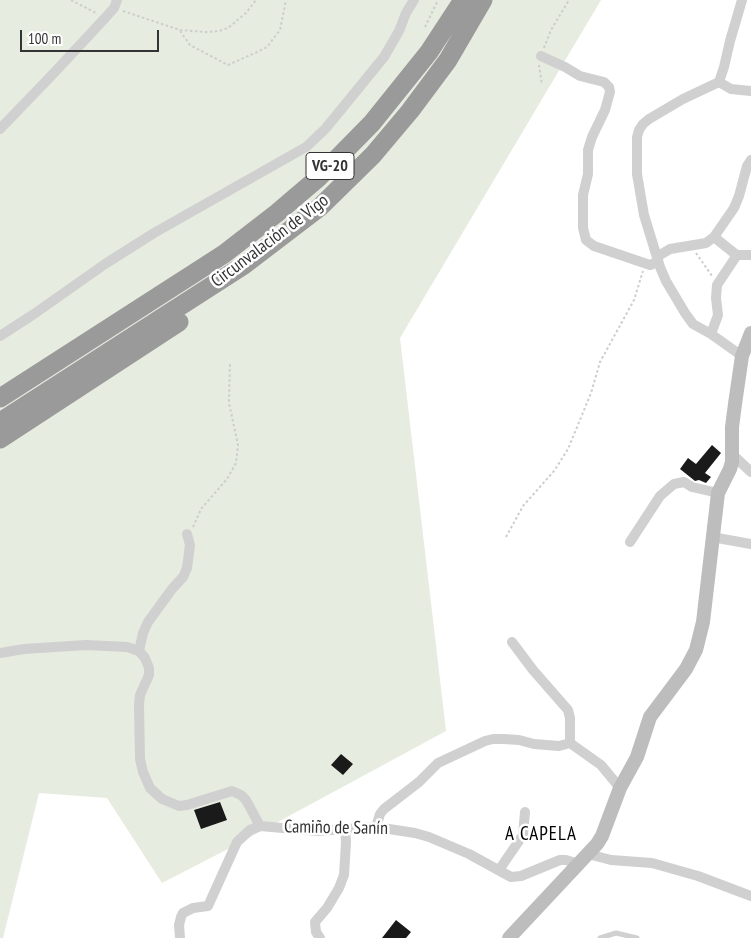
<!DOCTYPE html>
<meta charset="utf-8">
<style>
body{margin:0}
#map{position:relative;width:751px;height:938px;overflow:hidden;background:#fff;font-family:"PT Sans Narrow",sans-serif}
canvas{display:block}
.scale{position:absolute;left:20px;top:30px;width:139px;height:22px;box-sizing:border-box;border:2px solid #333;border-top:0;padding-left:6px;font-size:15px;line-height:18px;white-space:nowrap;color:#333;-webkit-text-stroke:4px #fff;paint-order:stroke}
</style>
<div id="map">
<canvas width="751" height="938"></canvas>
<div class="scale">100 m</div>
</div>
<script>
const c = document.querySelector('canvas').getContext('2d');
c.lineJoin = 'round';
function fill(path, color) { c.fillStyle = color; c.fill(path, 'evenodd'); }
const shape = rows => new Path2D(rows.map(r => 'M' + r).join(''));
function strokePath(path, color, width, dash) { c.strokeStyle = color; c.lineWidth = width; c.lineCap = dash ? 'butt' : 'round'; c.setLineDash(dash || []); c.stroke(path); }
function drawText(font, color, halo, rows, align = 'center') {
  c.font = font + ' "PT Sans Narrow",sans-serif'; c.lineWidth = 5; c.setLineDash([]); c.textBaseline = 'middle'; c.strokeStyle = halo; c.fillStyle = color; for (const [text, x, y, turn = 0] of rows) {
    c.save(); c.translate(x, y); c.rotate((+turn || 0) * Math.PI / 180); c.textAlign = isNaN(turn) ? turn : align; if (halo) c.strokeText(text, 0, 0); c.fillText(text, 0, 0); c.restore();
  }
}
fill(shape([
 [0,0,601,0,400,338,446,731,228,849,162,883,107,798,39,793,3,938,0,938]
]), '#e6ecdf');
fill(shape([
 [712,445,721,453,705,473,711,477,706,483,699,480,695,481,680,469,688,458,696,464],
 [341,754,353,764,343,775,331,765],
 [220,802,227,820,201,829,194,810],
 [396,920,411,932,406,938,382,938]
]), '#1a1a1a');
strokePath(shape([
 [71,0,96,13],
 [123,11,180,30,206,32,219,31,228,28,246,13,256,0],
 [425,27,438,0],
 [180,31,190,45,228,65,257,52,267,47,273,39,280,30,286,0],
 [544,48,551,30,569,0],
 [539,65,542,85],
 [696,253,712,276],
 [193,527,201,509,227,479,236,463,238,445,229,403,230,362],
 [506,537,523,506,554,471,568,449,591,393,600,362,634,300,643,271]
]), '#cdcdcd', 2, [2.5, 2.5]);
strokePath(shape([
 [600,938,616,933,637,938]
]), '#d0d0d0', 5);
strokePath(shape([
 [541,56,565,67,580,76,604,82,609,87,610,92,605,110,592,137,588,150,588,174,583,195,583,228,586,240,594,246,650,265,655,263,660,255,670,249,706,243,714,237,734,208,739,196,747,166,751,160],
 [719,82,683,99,649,119,643,124,639,130,637,137,637,174,644,215,660,267,666,281,685,313,693,324,711,334,742,356],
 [719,82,724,67,730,41,742,0],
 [719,82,731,89,751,91],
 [0,129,52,75,106,17,114,8,117,0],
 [714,237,734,253,737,255,751,255],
 [711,334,718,315,716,298,717,285,737,255],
 [0,336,34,314,105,264,154,233,306,147,326,128,384,57,399,31,406,13,414,0],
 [733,455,751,472],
 [712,537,751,544],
 [630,542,660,496,674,484,684,482,692,487,718,493],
 [512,642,533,670,568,710,570,718,570,743,601,765,620,788],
 [139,651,143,633,148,622,172,589,183,577,187,568,190,545,187,534],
 [0,653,24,649,86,645,127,647,139,651,145,658,149,668,149,675,140,695,139,705,140,759,143,772,150,788,162,799,179,806,187,805,232,791,241,795,246,800,260,826],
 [376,827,380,814,384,809,419,782,438,763,485,741,493,739,504,739,519,740,534,744,559,746,570,743],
 [588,854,611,860,652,863,698,876,751,896],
 [499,870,523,835,525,812],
 [180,938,179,925,181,917,183,913,193,908,208,906,237,842,250,830,260,826,317,831,376,827,415,833,429,837,469,854,511,877,521,876,560,860,566,860,579,864],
 [320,938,316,932,315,922,327,908,339,888,344,875,346,842,345,829]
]), '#d0d0d0', 10);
strokePath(shape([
 [509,938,597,844,602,836,620,788,637,757,650,717,686,669,696,650,703,622,718,493,730,469,732,462,732,427,735,404,742,356,751,333]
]), '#bdbdbd', 14);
strokePath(shape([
 [0,398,224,254,277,213,318,178,372,123,429,52,463,0],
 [0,422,244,265,320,207,373,155,410,111,448,60,483,0],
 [0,439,179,322]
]), '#9a9a9a', 19);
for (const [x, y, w] of [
 [330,166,48]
]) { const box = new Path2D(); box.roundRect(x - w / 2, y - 13.5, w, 27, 4); c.fillStyle = '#fff'; c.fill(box); strokePath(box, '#333', 1); }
drawText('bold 16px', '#333', null, [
 ["VG-20",330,166]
]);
drawText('18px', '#333', '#fff', [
 ["Circunvalación de Vigo",270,241,-37],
 ["Camiño de Sanín",336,828,1]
]);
c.letterSpacing = '1px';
drawText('19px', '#000', '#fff', [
 ["A CAPELA",541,835]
]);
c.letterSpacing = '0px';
</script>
